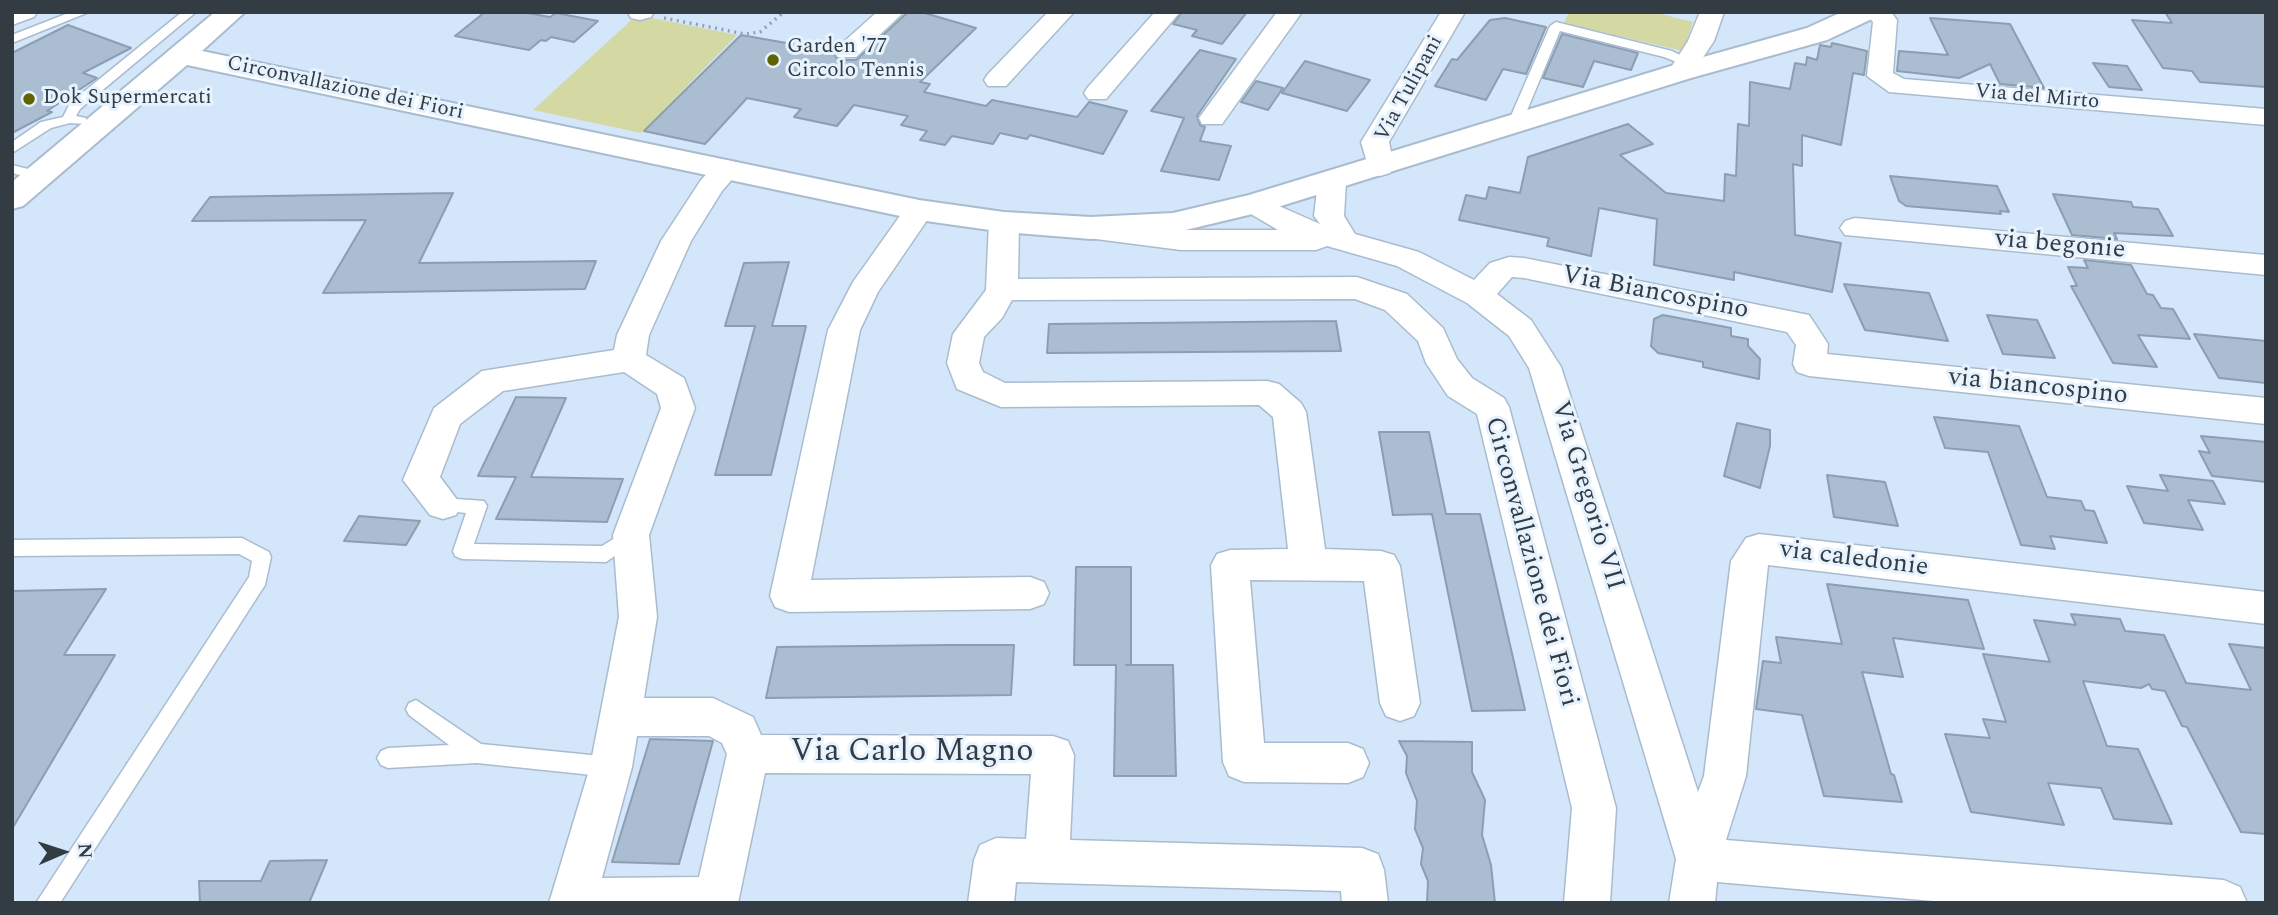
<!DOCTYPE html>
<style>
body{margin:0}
#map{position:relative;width:2278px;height:915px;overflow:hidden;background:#d3e6fa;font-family:Spectral,serif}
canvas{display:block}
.frame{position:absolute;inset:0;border:14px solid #333b43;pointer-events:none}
.north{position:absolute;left:28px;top:817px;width:70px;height:70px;-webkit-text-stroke:5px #e7f2ff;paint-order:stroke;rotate:87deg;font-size:19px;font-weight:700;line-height:28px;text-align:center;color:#333b43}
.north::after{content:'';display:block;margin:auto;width:24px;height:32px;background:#333b43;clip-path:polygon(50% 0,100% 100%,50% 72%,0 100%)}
</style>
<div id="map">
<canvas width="2278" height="915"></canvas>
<div class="frame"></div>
<div class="north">N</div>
</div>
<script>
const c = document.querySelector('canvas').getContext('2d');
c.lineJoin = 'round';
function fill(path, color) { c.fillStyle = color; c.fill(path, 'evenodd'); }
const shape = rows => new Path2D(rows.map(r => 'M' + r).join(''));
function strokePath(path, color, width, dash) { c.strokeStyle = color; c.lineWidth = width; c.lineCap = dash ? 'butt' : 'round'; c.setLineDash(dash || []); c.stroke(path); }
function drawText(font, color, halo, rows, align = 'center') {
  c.font = font + ' Spectral,serif'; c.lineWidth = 6; c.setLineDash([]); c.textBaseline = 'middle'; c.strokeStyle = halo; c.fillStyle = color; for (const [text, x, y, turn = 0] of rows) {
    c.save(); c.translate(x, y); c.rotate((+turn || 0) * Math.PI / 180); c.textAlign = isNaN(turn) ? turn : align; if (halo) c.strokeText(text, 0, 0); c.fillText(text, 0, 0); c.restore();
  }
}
fill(shape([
 [1569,12,1653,12,1693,22,1683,51,1564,23],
 [637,15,737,35,641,133,533,110]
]), '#d4d9a4');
const building = shape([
 [485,12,521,12,550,17,556,13,598,21,574,42,551,37,546,41,541,40,529,50,455,36,485,12],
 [908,12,921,12,976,28,920,82,930,84,924,92,986,106,992,100,1077,117,1089,102,1127,111,1103,154,1030,135,1027,139,1000,133,993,144,952,136,945,145,920,140,927,131,901,125,908,116,854,105,837,126,794,117,801,109,747,98,705,144,644,131,741,35,832,51,838,60,856,60,908,12],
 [1182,12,1247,12,1222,44,1192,36,1197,30,1173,24,1182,12],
 [2165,12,2266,12,2266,87,2200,82,2192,71,2163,68,2132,20,2172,23,2165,12],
 [1505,18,1546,27,1526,74,1503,69,1486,100,1435,86,1452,59,1457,60,1490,20,1505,18],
 [1930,18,2010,24,2044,88,2000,84,1990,64,1959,78,1897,71,1899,51,1948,55,1930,18],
 [68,25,131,48,83,73,97,78,47,111,52,112,12,133,12,53,68,25],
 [1562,34,1638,53,1631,70,1594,61,1583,87,1543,78,1562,34],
 [1832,43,1867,51,1864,75,1853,73,1841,145,1802,135,1802,166,1793,164,1795,235,1841,243,1832,292,1734,272,1734,280,1654,265,1657,219,1599,208,1591,256,1547,246,1549,238,1459,220,1466,195,1486,199,1489,187,1520,193,1528,157,1628,124,1653,144,1620,155,1666,193,1724,201,1725,174,1736,176,1738,124,1749,126,1750,82,1790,89,1795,63,1806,65,1807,57,1817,60,1820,45,1831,47,1832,43],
 [1200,50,1236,59,1197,116,1200,125,1205,127,1200,141,1231,146,1219,180,1161,171,1184,118,1151,111,1200,50],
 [1305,61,1370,80,1347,111,1282,93,1305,61],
 [2093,63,2127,66,2142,90,2109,87,2093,63],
 [1256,81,1283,88,1268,110,1241,102,1256,81],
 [1890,176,1997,186,2009,212,2000,211,2001,214,1906,206,1899,201,1890,176],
 [453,193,419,263,596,261,585,289,323,293,366,220,192,221,210,197,453,193],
 [2053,194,2131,202,2133,207,2158,209,2173,236,2114,233,2117,239,2072,235,2053,194],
 [2084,260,2131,265,2147,294,2153,295,2161,308,2173,309,2190,339,2138,335,2157,367,2113,363,2071,286,2077,286,2068,267,2088,268,2084,260],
 [789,262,772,326,806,326,771,475,715,475,755,326,725,326,744,263,789,262],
 [1844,284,1929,293,1948,341,1865,330,1844,284],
 [1663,315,1731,328,1731,336,1748,339,1748,346,1760,359,1759,379,1703,367,1703,362,1658,353,1651,346,1654,319,1663,315],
 [1987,315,2037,320,2055,358,2003,354,1987,315],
 [1336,321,1341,351,1047,353,1049,324,1336,321],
 [2194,334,2266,341,2266,383,2219,378,2194,334],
 [516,397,566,398,531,477,623,479,607,522,496,519,516,477,478,476,516,397],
 [1934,417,2019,426,2047,497,2081,501,2085,510,2094,511,2107,543,2050,536,2055,549,2021,545,1988,452,1945,448,1934,417],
 [1737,423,1770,430,1770,446,1760,488,1724,476,1737,423],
 [1379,432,1429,432,1446,514,1480,514,1525,710,1472,711,1432,514,1393,515,1379,432],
 [2201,436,2266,442,2266,482,2212,476,2199,451,2210,453,2201,436],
 [1827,475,1885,482,1898,526,1834,517,1827,475],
 [2160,475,2213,481,2225,504,2188,500,2203,530,2144,523,2127,486,2168,491,2160,475],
 [359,516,420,521,406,545,344,541,359,516],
 [1076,567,1131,567,1131,665,1126,665,1173,665,1176,776,1114,776,1116,665,1074,665,1076,567],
 [1827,584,1968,600,1984,649,1893,638,1903,677,1862,672,1891,774,1894,775,1902,802,1824,796,1802,715,1756,709,1763,661,1781,663,1776,637,1842,644,1827,584],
 [106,589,64,655,115,655,12,829,12,591,106,589],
 [2071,614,2120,619,2125,631,2164,635,2186,683,2251,690,2229,644,2266,648,2266,834,2241,832,2187,727,2182,726,2165,691,2152,689,2149,684,2141,688,2083,681,2107,746,2138,749,2172,824,2114,819,2101,788,2048,783,2064,825,1971,812,1945,734,1990,738,1983,719,2006,722,1983,654,2050,662,2034,620,2076,625,2071,614],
 [949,645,1014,645,1011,695,766,698,777,647,949,645],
 [650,739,713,741,679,864,612,862,650,739],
 [1399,741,1472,742,1472,772,1485,800,1482,835,1491,865,1495,903,1427,903,1428,881,1421,864,1423,848,1415,829,1417,801,1406,773,1407,756,1399,741],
 [327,860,309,903,200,903,199,881,261,881,270,861,327,860]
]);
fill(building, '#abbed1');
strokePath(building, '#8c9eb1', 2);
const lane = shape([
 [71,12,89,12,12,43,12,35,71,12],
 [182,12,196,12,80,109,76,116,86,118,86,124,70,123,51,128,12,153,12,142,41,122,63,117,70,103,182,12],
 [1556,22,1672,51,1693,62,1687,66,1664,57,1560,31,1521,125,1519,128,1509,128,1507,125,1550,26,1556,22],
 [12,165,44,173,46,176,39,180,12,173,12,165],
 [443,498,484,501,487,506,474,544,602,546,631,528,638,530,640,535,638,540,606,562,462,559,455,556,453,551,466,513,437,510,434,505,437,500,443,498],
 [242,538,269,552,271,557,265,585,60,903,36,903,249,577,252,561,239,554,12,556,12,540,242,538],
 [416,700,481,744,611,757,618,760,622,767,618,774,611,777,477,763,388,768,381,765,377,758,381,751,388,748,449,745,409,715,406,709,409,703,416,700]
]);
const street = shape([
 [12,12,37,12,34,17,12,25,12,12],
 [654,12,651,17,640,20,631,18,628,13,654,12],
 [877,12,904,12,856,57,838,57,834,52,838,47,877,12],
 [1048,12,1074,12,1006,86,988,86,984,80,988,74,1048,12],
 [1155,12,1180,12,1106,99,1088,99,1084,93,1088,87,1155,12],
 [1277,12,1302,12,1222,124,1202,124,1199,118,1277,12],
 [1441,12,1465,12,1389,142,1394,167,1390,173,1380,176,1370,173,1361,142,1441,12],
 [1700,12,1724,12,1714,41,1690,77,1672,77,1668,72,1688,41,1700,12],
 [1864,12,1891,12,1897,20,1893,73,1904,79,2266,109,2266,125,1889,92,1867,76,1873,22,1864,12],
 [727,160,737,163,741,169,722,191,691,241,649,335,646,355,684,378,695,408,649,535,657,617,644,698,713,698,753,717,761,735,1053,736,1068,741,1074,755,1070,840,1362,848,1378,854,1384,870,1388,903,1342,903,1341,891,1016,882,1014,903,968,903,974,860,980,845,996,838,1026,839,1031,774,765,773,738,903,549,903,590,767,619,617,613,535,661,408,657,394,624,372,503,391,460,424,440,477,461,505,456,515,443,519,430,515,403,480,434,408,482,371,614,350,617,335,661,241,701,180,717,163,727,160],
 [637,736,709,736,722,743,727,754,699,877,602,878,632,767,637,736],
 [1332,172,1342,175,1346,181,1344,216,1355,234,1419,252,1474,280,1490,263,1509,257,1524,258,1809,315,1828,344,1827,354,2266,398,2266,424,1809,376,1797,372,1793,364,1796,345,1787,332,1524,278,1512,277,1497,294,1531,320,1561,367,1698,792,1704,776,1731,561,1746,538,1759,534,2266,592,2266,624,1768,565,1746,776,1726,840,2224,880,2240,887,2247,903,1956,903,1717,882,1715,903,1669,903,1676,859,1529,368,1509,336,1467,303,1397,266,1327,246,1316,250,1181,250,1096,239,1086,236,1081,229,1086,222,1096,219,1181,230,1278,230,1244,210,1240,204,1244,198,1254,195,1320,224,1314,216,1318,181,1322,175,1332,172],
 [919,201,929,203,934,210,878,292,860,330,811,580,1030,577,1044,582,1049,593,1044,604,1030,609,789,612,775,607,770,596,828,330,853,282,909,203,919,201],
 [1004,213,1014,215,1019,222,1018,279,1357,277,1407,294,1443,328,1457,359,1472,378,1504,398,1509,407,1616,808,1610,903,1564,903,1572,808,1477,414,1448,396,1426,363,1418,341,1385,310,1355,299,1012,300,1002,318,984,337,979,363,983,372,1005,383,1267,381,1279,384,1301,403,1306,412,1325,549,1381,551,1394,555,1400,566,1420,703,1414,716,1400,721,1386,716,1380,703,1364,581,1250,580,1264,743,1348,743,1363,749,1369,763,1363,777,1348,783,1244,782,1229,776,1223,762,1211,565,1217,554,1230,550,1288,549,1273,417,1259,405,1001,407,957,389,947,363,953,334,986,290,989,222,994,215,1004,213],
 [1855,218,2266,255,2266,275,1845,235,1840,228,1845,221,1855,218]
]);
const secondary = shape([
 [215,12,245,12,202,51,919,200,1004,212,1091,217,1173,213,1249,195,1671,66,1807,28,1842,12,1878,12,1874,18,1827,40,1691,78,1265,211,1173,233,1091,239,1004,232,919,220,187,65,23,206,12,209,12,182,215,12]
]);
strokePath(lane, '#a9bccf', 3);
strokePath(street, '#a9bccf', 3);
strokePath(secondary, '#a9bccf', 4);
strokePath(shape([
 [664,18,745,34,760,32,784,12]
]), '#94a3b2', 3.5, [2, 4.5]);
fill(lane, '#fff');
fill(street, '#fff');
fill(secondary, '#fff');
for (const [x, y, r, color] of [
 [773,60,7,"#5e6300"],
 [29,99,7,"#5e6300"]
]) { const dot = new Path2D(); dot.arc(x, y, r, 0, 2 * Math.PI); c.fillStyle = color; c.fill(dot); strokePath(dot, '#e7f2ff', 2.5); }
drawText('21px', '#333b43', '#e7f2ff', [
 ["Garden '77",787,48],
 ["Circolo Tennis",787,72],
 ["Dok Supermercati",43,99]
], 'left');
drawText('21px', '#333b43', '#e7f2ff', [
 ["Circonvallazione dei Fiori",345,89,12],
 ["Via Tulipani",1410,89,-61],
 ["Via del Mirto",2037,98,5]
]);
drawText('26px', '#333b43', '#e7f2ff', [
 ["via begonie",2060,246,5],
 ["Via Biancospino",1655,294,11],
 ["via biancospino",2038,388,6],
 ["Via Gregorio VII",1586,496,73],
 ["via caledonie",1854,560,7],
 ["Circonvallazione dei Fiori",1530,562,75]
]);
drawText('32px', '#333b43', '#e7f2ff', [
 ["Via Carlo Magno",912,754]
]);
</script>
